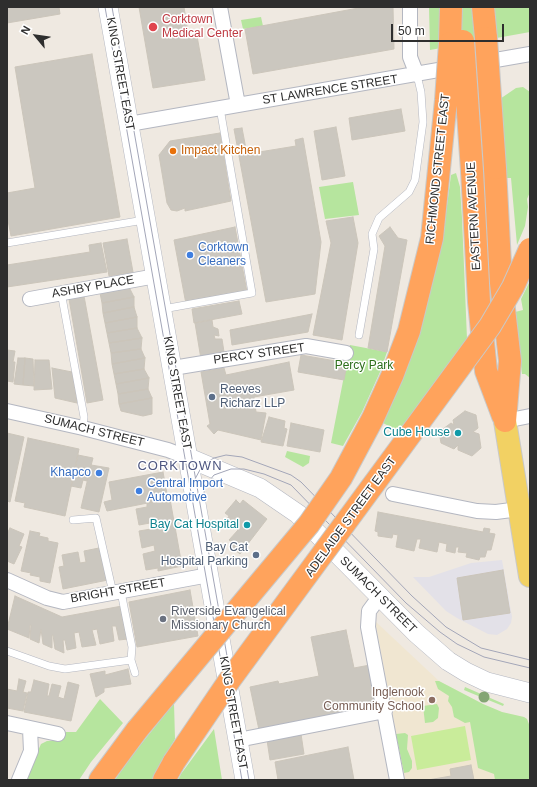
<!DOCTYPE html>
<style>
body{margin:0}
#map{position:relative;width:537px;height:787px;overflow:hidden;background:#efe9e1;font-family:Helvetica,sans-serif}
canvas{display:block}
.frame{position:absolute;inset:0;border:8px solid #2e2e2e;pointer-events:none}
.north{position:absolute;left:16px;top:16px;width:40px;height:40px;-webkit-text-stroke:3px #fff;paint-order:stroke;rotate:299deg;font-size:11px;font-weight:700;line-height:16px;text-align:center;color:#2e2e2e}
.north::after{content:'';display:block;margin:auto;width:14px;height:18px;background:#2e2e2e;clip-path:polygon(50% 0,100% 100%,50% 72%,0 100%)}
.scale{position:absolute;left:391px;top:24px;width:113px;height:18px;box-sizing:border-box;border:2px solid #2e2e2e;border-top:0;padding-left:5px;font-size:12px;line-height:14px;white-space:nowrap;color:#2e2e2e;-webkit-text-stroke:3px #fff;paint-order:stroke}
</style>
<div id="map">
<canvas width="537" height="787"></canvas>
<div class="frame"></div>
<div class="north">N</div>
<div class="scale">50 m</div>
</div>
<script>
const c = document.querySelector('canvas').getContext('2d');
c.lineJoin = 'round';
function fill(path, color) { c.fillStyle = color; c.fill(path, 'evenodd'); }
const shape = rows => new Path2D(rows.map(r => 'M' + r).join(''));
function strokePath(path, color, width, dash) { c.strokeStyle = color; c.lineWidth = width; c.lineCap = dash ? 'butt' : 'round'; c.setLineDash(dash || []); c.stroke(path); }
function drawText(font, color, halo, rows, align = 'center') {
  c.font = font + ' Helvetica,sans-serif'; c.lineWidth = 3; c.setLineDash([]); c.textBaseline = 'middle'; c.strokeStyle = halo; c.fillStyle = color; for (const [text, x, y, turn = 0] of rows) {
    c.save(); c.translate(x, y); c.rotate((+turn || 0) * Math.PI / 180); c.textAlign = isNaN(turn) ? turn : align; if (halo) c.strokeText(text, 0, 0); c.fillText(text, 0, 0); c.restore();
  }
}
fill(shape([
 [502,560,512,617,511,623,507,629,497,635,488,634,457,618,446,611,413,577,429,577,471,563]
]), '#e3e1e8');
fill(shape([
 [375,621,439,681,483,704,502,712,524,717,527,719,530,727,530,780,405,780]
]), '#f0e6d1');
fill(shape([
 [429,7,530,7,530,32,430,50],
 [261,17,263,26,243,29,241,20],
 [523,87,530,92,530,192,527,199,528,207,525,226,517,245,511,178,505,178,497,101,516,88],
 [456,173,460,187,462,218,467,339,400,432,383,423,404,376,422,325,443,236,451,175],
 [353,182,359,215,325,219,319,187],
 [530,281,530,378,525,374,522,374,515,312,523,310,521,299],
 [350,345,387,352,380,372,362,412,343,446,331,443],
 [287,451,310,456,309,463,303,467,285,457],
 [435,681,439,681,483,704,502,712,524,717,527,719,530,727,530,780,495,780,494,774,478,768,470,722,465,723,454,717,452,707,448,701,449,696,438,689],
 [465,687,504,704,503,706,471,693,464,690],
 [100,699,123,723,91,762,79,780,25,780,41,744,47,741,60,740,66,732,76,732],
 [174,703,175,739,152,780,115,780,130,758],
 [437,704,439,708,438,718,433,722,425,723,423,706],
 [214,729,222,780,178,780,181,774],
 [405,733,408,735,407,749,412,761,412,768,409,772,404,773,396,734]
]), '#b6e59e');
fill(shape([
 [465,726,471,760,417,770,411,736]
]), '#c9ec9a');
const building = shape([
 [7,7,59,7,60,14,7,23,7,7],
 [139,7,184,7,189,39,197,36,205,80,153,88,139,7],
 [364,7,393,7,394,49,253,74,245,29,364,7],
 [92,54,120,217,11,236,7,215,7,193,35,188,15,67,92,54],
 [401,109,405,131,352,140,349,118,401,109],
 [336,127,345,176,322,180,314,131,336,127],
 [242,128,247,154,296,146,295,140,303,138,321,242,315,294,266,302,234,129,242,128],
 [220,133,231,201,185,211,185,208,177,211,171,210,167,203,159,155,170,141,220,133],
 [353,217,358,243,342,340,313,335,331,243,326,221,353,217],
 [235,227,247,292,186,304,174,240,235,227],
 [390,227,398,238,407,240,387,352,368,348,385,246,379,236,390,227],
 [127,239,133,272,109,276,103,243,127,239],
 [101,243,107,272,7,287,7,265,90,252,89,245,101,243],
 [129,287,134,297,102,303,100,293,129,287],
 [84,296,103,400,87,403,69,299,84,296],
 [134,297,134,307,103,313,102,303,134,297],
 [239,301,242,314,194,323,192,309,239,301],
 [134,307,137,317,105,323,103,313,134,307],
 [312,314,308,332,232,345,230,330,312,314],
 [137,317,137,328,107,333,105,323,137,317],
 [212,320,213,327,218,329,219,336,214,335,215,339,222,339,224,352,217,352,218,356,201,359,195,323,212,320],
 [137,328,142,338,109,343,107,333,137,328],
 [142,338,141,349,111,353,109,343,142,338],
 [141,349,145,358,112,364,111,353,141,349],
 [7,350,15,351,13,362,15,362,13,382,7,381,7,350],
 [301,355,347,363,344,380,298,372,301,355],
 [18,358,25,358,23,385,14,384,18,358],
 [25,358,33,359,34,386,23,385,25,358],
 [145,358,144,369,114,374,112,364,145,358],
 [35,360,49,360,52,389,34,390,35,360],
 [289,362,294,390,254,397,256,412,266,413,261,440,218,430,214,434,207,426,210,424,201,372,224,368,226,375,289,362],
 [52,368,72,372,77,403,55,398,52,368],
 [144,369,149,378,116,384,114,374,144,369],
 [149,378,148,389,118,394,116,384,149,378],
 [148,389,152,398,119,404,118,394,148,389],
 [152,398,152,414,143,416,121,411,119,404,152,398],
 [465,411,476,415,478,428,473,432,479,434,481,448,472,456,458,450,458,445,454,449,441,443,439,432,451,423,454,425,453,420,465,411],
 [269,417,285,421,284,428,287,429,283,446,261,442,269,417],
 [291,423,324,430,320,452,287,446,291,423],
 [7,433,24,437,10,502,7,501,7,433],
 [28,438,79,449,65,516,24,507,25,503,15,501,28,438],
 [78,455,93,458,87,481,83,480,81,488,71,486,78,455],
 [91,465,109,468,99,512,81,508,91,465],
 [163,472,168,499,107,511,104,502,112,500,109,482,163,472],
 [170,499,182,566,158,571,158,568,146,570,143,554,155,551,154,545,142,548,139,531,151,529,150,523,139,525,136,509,147,507,147,503,170,499],
 [236,500,240,504,243,500,267,519,240,554,229,545,232,542,229,540,238,530,226,521,229,516,225,513,236,500],
 [378,512,483,532,484,528,490,529,489,533,495,534,491,550,487,550,485,557,480,557,479,560,466,557,467,553,458,552,459,547,456,547,455,553,446,551,447,544,439,542,437,552,419,548,421,539,417,539,414,551,396,547,398,535,393,534,392,538,378,536,378,532,375,531,378,512],
 [10,528,24,534,19,546,22,547,14,564,7,561,7,534,10,528],
 [30,531,40,533,39,536,48,538,48,541,58,543,50,583,40,581,40,577,30,575,31,573,21,571,30,531],
 [99,548,101,559,104,558,108,580,63,589,59,567,64,566,62,555,78,552,80,563,86,562,84,551,99,548],
 [503,570,510,613,463,620,457,578,503,570],
 [190,590,198,636,137,647,129,602,190,590],
 [15,596,62,617,122,606,128,639,119,640,116,626,112,626,114,641,100,644,97,629,92,630,96,645,82,647,79,632,74,633,76,648,67,650,65,640,63,640,64,653,55,649,53,635,52,635,52,648,43,644,41,629,39,643,30,639,31,625,30,625,29,638,7,629,15,596],
 [346,630,354,668,370,665,378,705,259,730,250,687,278,681,279,684,319,676,311,637,346,630],
 [128,669,131,684,104,688,104,692,96,697,90,674,105,671,105,675,128,669],
 [19,679,26,681,23,692,27,693,23,711,7,708,7,689,17,691,19,679],
 [34,680,49,684,47,696,49,696,52,684,61,686,58,697,64,699,68,682,79,685,71,721,24,712,28,692,31,692,34,680],
 [301,734,304,754,270,760,267,740,301,734],
 [348,747,354,780,278,780,275,762,348,747],
 [471,765,474,780,428,780,451,776,450,769,471,765]
]);
fill(building, '#cbc7bf');
strokePath(building, '#cbc5ba', 1);
const lane = shape([
 [7,243,144,220],
 [61,292,84,417,83,428],
 [163,309,252,293,220,108],
 [359,335,374,249,372,234,379,218,409,192,415,180,423,122,421,92,417,75],
 [73,520,96,518,113,593],
 [121,592,132,647,131,660,135,673],
 [7,651,49,666,65,669,131,660]
]);
const street = shape([
 [220,7,238,105],
 [410,7,410,57,417,75],
 [129,124,530,54],
 [30,299,156,276],
 [173,368,306,346,346,353],
 [7,411,83,428,168,450,189,458],
 [505,421,530,416],
 [393,494,477,511,496,512,519,509],
 [7,580,47,598,63,602,209,575],
 [380,596,369,611,368,627,397,780],
 [7,723,58,734],
 [238,740,385,711],
 [19,780,31,751,30,729]
]);
const secondary = shape([
 [108,7,245,780],
 [189,458,260,488,298,514,416,633,448,661,466,672,487,682,530,693]
]);
const primary = shape([
 [505,421,530,576]
]);
const highway = shape([
 [483,7,486,38],
 [450,43,451,7],
 [495,168,501,283,510,361,505,421],
 [472,171,479,302,486,371,503,416],
 [100,780,137,730],
 [164,780,174,762]
]);
strokePath(lane, '#b4b7c1', 8);
strokePath(street, '#b4b7c1', 16);
strokePath(secondary, '#b4b7c1', 20);
strokePath(primary, '#c9c9c9', 24);
strokePath(highway, '#c9c9c9', 24);
strokePath(lane, '#fff', 7);
strokePath(street, '#fff', 14);
strokePath(secondary, '#fff', 19);
strokePath(primary, '#f2d163', 22);
strokePath(highway, '#ffa35c', 22);
strokePath(shape([
 [105,7,242,780],
 [112,7,249,780],
 [195,479,201,468,207,462,214,458,226,455,242,457,291,475,301,482,412,596,446,627,481,648,530,660],
 [202,501,206,485,214,475,231,469,244,469,264,474,291,485,406,603,440,632,457,644,484,657,530,668]
]), '#a3a6b8', 1);
const highwayBridge = shape([
 [486,38,495,168],
 [463,41,472,171],
 [137,730,309,524,341,478,373,418,392,376,409,331,432,238,446,100,450,43],
 [174,762,229,681,490,326,513,287,530,249]
]);
strokePath(highwayBridge, '#c9c9c9', 24, []);
strokePath(highwayBridge, '#ffa35c', 22);
c.fillStyle = '#84a574';
for (const [x, y] of [
 [484,697]
]) { c.beginPath(); c.arc(x, y, 5.5, 0, 2 * Math.PI); c.fill(); }
for (const [x, y, r, color] of [
 [153,27,5,"#e0444e"],
 [173,151,4,"#e8710a"],
 [190,255,4,"#3f7fe0"],
 [212,397,4,"#5c6f8a"],
 [458,433,4,"#0f9aa8"],
 [99,473,4,"#3f7fe0"],
 [139,491,4,"#3f7fe0"],
 [247,525,4,"#0f9aa8"],
 [256,555,4,"#5c6f8a"],
 [163,619,4,"#6b7280"],
 [432,700,4,"#8d6e63"]
]) { const dot = new Path2D(); dot.arc(x, y, r, 0, 2 * Math.PI); c.fillStyle = color; c.fill(dot); strokePath(dot, '#fff', 1.5); }
drawText('12px', '#be3a42', '#fff', [
 ["Corktown",162,20],
 ["Medical Center",162,34]
], 'left');
drawText('12px', '#2e2e2e', '#fff', [
 ["KING STREET EAST",120,74,80],
 ["ST LAWRENCE STREET",330,90,-9],
 ["RICHMOND STREET EAST",438,169,-84],
 ["EASTERN AVENUE",474,216,-93],
 ["ASHBY PLACE",93,287,-10],
 ["PERCY STREET",259,354,-8],
 ["KING STREET EAST",177,393,80],
 ["SUMACH STREET",94,431,14],
 ["ADELAIDE STREET EAST",351,517,-54],
 ["BRIGHT STREET",118,591,-10],
 ["SUMACH STREET",378,595,45],
 ["KING STREET EAST",233,713,80]
]);
drawText('12px', '#c56008', '#fff', [
 ["Impact Kitchen",181,151]
], 'left');
drawText('12px', '#366cbe', '#fff', [
 ["Corktown",198,248],
 ["Cleaners",198,262],
 ["Khapco",91,473,"right"],
 ["Central Import",147,484],
 ["Automotive",147,498]
], 'left');
drawText('12px', '#2c6e1b', '#fff', [
 ["Percy Park",364,366]
]);
drawText('12px', '#4e5e75', '#fff', [
 ["Reeves",220,390],
 ["Richarz LLP",220,404],
 ["Bay Cat",248,548,"right"],
 ["Hospital Parking",248,562,"right"]
], 'left');
drawText('12px', '#0d838f', '#fff', [
 ["Cube House",450,433],
 ["Bay Cat Hospital",239,525]
], 'right');
drawText('12px', '#5b616d', '#fff', [
 ["Riverside Evangelical",171,612],
 ["Missionary Church",171,626]
], 'left');
drawText('12px', '#785e54', '#fff', [
 ["Inglenook",424,693],
 ["Community School",424,707]
], 'right');
c.letterSpacing = '1px';
drawText('13px', '#4d5680', '#fff', [
 ["CORKTOWN",180,466]
]);
c.letterSpacing = '0px';
</script>
